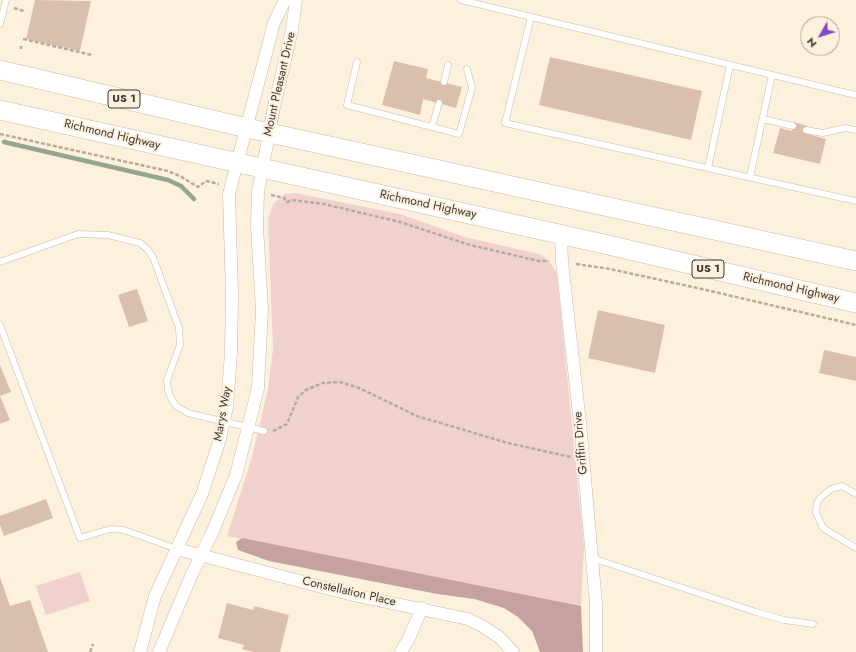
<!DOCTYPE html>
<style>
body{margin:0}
#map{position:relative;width:856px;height:652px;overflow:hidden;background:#fdf1de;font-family:Jost,sans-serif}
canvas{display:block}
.north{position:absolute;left:800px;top:16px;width:40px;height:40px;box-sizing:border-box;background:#fdf1de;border:1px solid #b1a799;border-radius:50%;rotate:231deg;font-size:11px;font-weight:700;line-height:16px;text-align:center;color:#3e3931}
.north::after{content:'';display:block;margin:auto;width:14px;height:18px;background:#834bc2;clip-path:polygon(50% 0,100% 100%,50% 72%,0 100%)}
</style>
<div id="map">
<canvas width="856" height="652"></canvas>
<div class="north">N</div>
</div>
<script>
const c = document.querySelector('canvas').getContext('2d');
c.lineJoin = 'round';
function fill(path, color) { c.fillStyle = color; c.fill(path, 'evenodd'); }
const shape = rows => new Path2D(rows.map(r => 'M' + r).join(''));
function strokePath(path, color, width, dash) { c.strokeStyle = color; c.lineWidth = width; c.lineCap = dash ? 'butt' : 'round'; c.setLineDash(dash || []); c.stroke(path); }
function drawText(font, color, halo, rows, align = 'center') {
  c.font = font + ' Jost,sans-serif'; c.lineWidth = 4; c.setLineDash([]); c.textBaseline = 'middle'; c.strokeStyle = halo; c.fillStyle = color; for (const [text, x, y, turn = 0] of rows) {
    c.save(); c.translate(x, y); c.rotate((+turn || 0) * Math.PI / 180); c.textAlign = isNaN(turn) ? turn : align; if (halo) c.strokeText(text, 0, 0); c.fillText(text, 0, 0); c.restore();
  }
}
fill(shape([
 [295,193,400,214,465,237,539,254,547,259,553,267,557,274,584,547,581,606,227,536,252,457,268,389,273,350,268,219,273,204,285,194],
 [80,572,90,601,46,615,36,586]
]), '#f1d1ce');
fill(shape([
 [242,538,581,606,583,652,540,652,532,631,518,617,504,608,474,599,437,594,269,561,238,550,236,542]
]), '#c5a29f');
strokePath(shape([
 [4,142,168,180,181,186,194,199]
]), '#94a68d', 4.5);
fill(shape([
 [35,0,91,1,80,51,26,39],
 [550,57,702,91,691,140,539,105],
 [394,61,428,69,426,78,462,87,456,108,423,99,420,115,382,105],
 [794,122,807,126,805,133,826,139,820,164,773,153,780,128,792,131],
 [137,289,148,321,129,327,118,295],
 [598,310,665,325,655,373,588,358],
 [824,350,856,357,856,381,819,373],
 [0,365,11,392,0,396,10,420,0,424],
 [46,499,53,518,4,536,0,525,0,516],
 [0,577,10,606,30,600,48,652,0,652],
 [227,603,253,610,254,606,289,615,280,652,254,652,242,649,244,645,218,638]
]), '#dbbfad');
const service = shape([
 [461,0,856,95],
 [531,17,505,123,856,201],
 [0,24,6,0],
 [357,62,347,105,459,134,472,88,467,69],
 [444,82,448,65],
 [763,119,793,126],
 [432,127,439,103],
 [806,130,823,133,845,128,856,130],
 [708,168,730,65],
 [750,177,772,75],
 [0,262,78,234,108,235,140,243,148,250,153,257,179,328,180,345,167,380,168,390,171,398,176,406,188,413,264,431],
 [0,325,80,538,110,529,124,530,177,549],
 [856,494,842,486,831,489,820,498,817,503,816,513,823,528,856,548],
 [592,558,756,612,784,620,813,624]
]);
const minor = shape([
 [561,235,562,262,580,423,592,558,596,604,596,652],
 [177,549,353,595,468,619,482,626,499,637,513,652],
 [140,652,155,596,202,494,220,439,227,407,231,352,232,294,229,194,274,23,285,0],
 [159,652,192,574,213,531,236,475,258,388,262,309,257,227,258,192,274,107,292,30,296,0],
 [401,652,409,638,422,608]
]);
const primary = shape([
 [0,70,247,128,856,261],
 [0,110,604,244,856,303]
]);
strokePath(service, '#c5baa7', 7);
strokePath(minor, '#c5baa7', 13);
strokePath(primary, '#c5baa7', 20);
strokePath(shape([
 [14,8,24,11],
 [23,39,92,55],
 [21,49,21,46],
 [0,134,168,171,180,176,198,187,206,181,219,184],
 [271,195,284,198,287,202,292,200,324,204,400,222,470,245,539,261,549,261],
 [576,264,610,269,702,289,856,325],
 [273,431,287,424,298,397,306,390,323,383,340,382,359,388,417,416,508,443,571,457],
 [90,652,93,644]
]), '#b6ad9e', 2.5, [4, 2]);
strokePath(service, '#fff', 6);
strokePath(minor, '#fff', 12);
strokePath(primary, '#fff', 19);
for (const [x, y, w] of [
 [124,99,32],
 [708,269,32]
]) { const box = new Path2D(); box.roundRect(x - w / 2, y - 9, w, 18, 3); c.fillStyle = '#fdf1de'; c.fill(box); strokePath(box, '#3e3931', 1); }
drawText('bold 11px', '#3e3931', null, [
 ["US 1",124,99],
 ["US 1",708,269]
]);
drawText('12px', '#3e3931', '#fdf1de', [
 ["Mount Pleasant Drive",280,84,-77],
 ["Richmond Highway",112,135,13],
 ["Richmond Highway",428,205,12],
 ["Richmond Highway",791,288,13],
 ["Marys Way",223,414,-80],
 ["Griffin Drive",581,443,-95],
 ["Constellation Place",349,592,13]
]);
</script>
